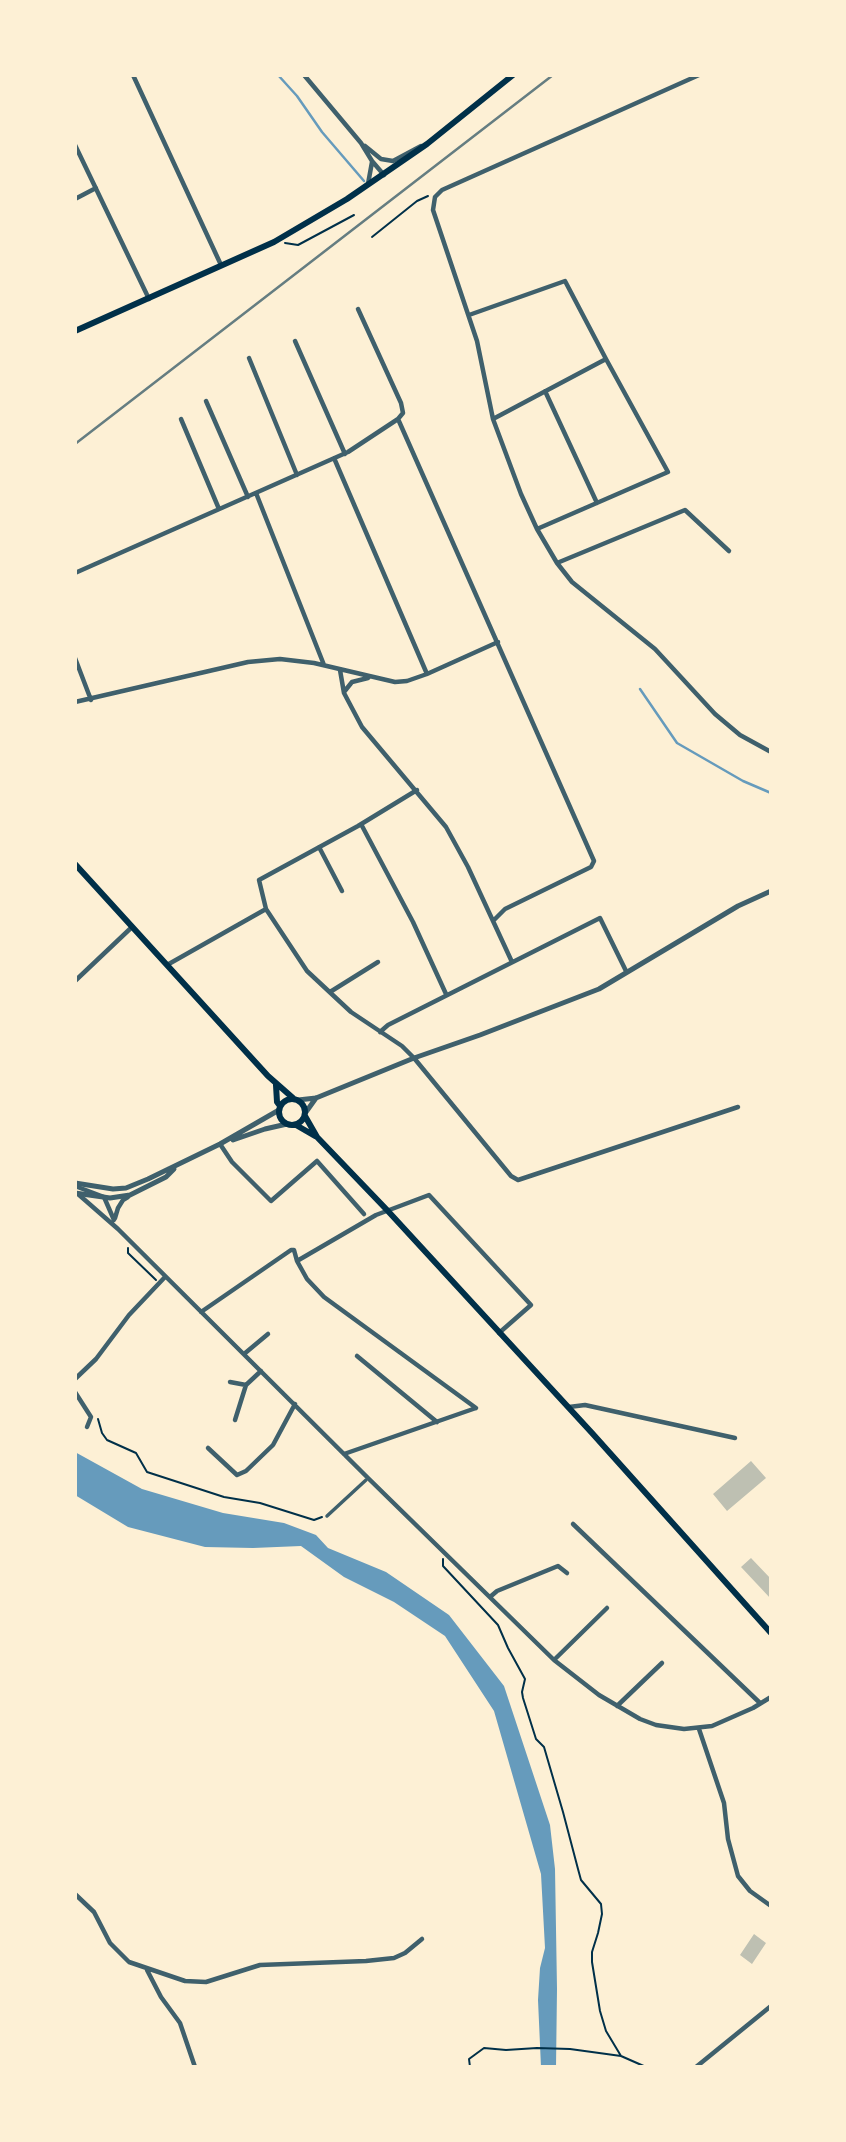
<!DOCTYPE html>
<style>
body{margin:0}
#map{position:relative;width:846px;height:2142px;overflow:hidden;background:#fdf0d5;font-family:Poppins,sans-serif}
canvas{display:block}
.frame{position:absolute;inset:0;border:77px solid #fdf0d5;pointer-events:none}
</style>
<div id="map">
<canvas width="846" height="2142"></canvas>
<div class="frame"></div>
</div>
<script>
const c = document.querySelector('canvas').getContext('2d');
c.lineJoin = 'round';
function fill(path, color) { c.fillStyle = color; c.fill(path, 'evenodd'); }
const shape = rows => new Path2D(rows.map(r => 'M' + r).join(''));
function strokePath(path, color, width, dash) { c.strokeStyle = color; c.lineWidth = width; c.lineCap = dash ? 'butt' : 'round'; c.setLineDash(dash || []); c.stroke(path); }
fill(shape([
 [75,1452,142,1489,223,1513,284,1523,316,1535,328,1548,386,1572,449,1615,504,1686,550,1825,555,1869,557,1989,556,2067,541,2067,538,2000,540,1968,545,1948,541,1874,494,1711,445,1636,394,1602,344,1577,301,1546,253,1548,205,1547,128,1527,75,1495]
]), '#669bbc');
strokePath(shape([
 [278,75,297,96,322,132,364,181],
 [640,689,677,743,743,781,771,793]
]), '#669bbc', 2.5);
fill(shape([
 [751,1461,766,1478,727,1511,713,1494],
 [751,1558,771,1579,771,1599,741,1567],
 [754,1934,766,1943,752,1964,740,1955]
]), '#bec0b2');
strokePath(shape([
 [372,237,417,201,428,196],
 [285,243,298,245,354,215],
 [128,1248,128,1253,156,1280],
 [98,1419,102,1433,107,1440,136,1453,147,1472,224,1497,260,1503,314,1520,322,1517],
 [443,1559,443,1566,498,1625,508,1648,525,1679,522,1692,523,1698,536,1739,544,1747,563,1812,578,1869,581,1880,601,1904,602,1914,598,1933,592,1952,592,1962,600,2011,606,2031,621,2056],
 [470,2067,469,2059,484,2048,506,2050,537,2048,570,2049,621,2056,646,2067]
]), '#003049', 2);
strokePath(shape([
 [327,1516,366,1480]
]), '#3f606c', 3.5);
strokePath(shape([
 [133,75,221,265],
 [304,75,361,143,372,161,384,175],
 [699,75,442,190,435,197,433,210,477,341,493,419,521,494,537,529,557,563,572,582,655,649,715,714,740,735,771,752],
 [75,145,149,299],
 [365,146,381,159,393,161,421,146],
 [368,184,372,162],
 [75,199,96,188],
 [469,315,565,281,606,359],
 [295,341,345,454],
 [249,358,297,475],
 [545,391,597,503],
 [206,401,248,497],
 [181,419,219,509],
 [398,419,594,861,591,867,505,909,494,920],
 [493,419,606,359,668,472,537,529],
 [334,458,427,674],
 [256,493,324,665],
 [557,563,685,510,729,551],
 [75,573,348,452,398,419,403,413,401,403,358,309],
 [75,658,91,700],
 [340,670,344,693,362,727,446,827,468,867,512,962],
 [344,692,352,682,368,678],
 [75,702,248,662,280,659,314,663,395,682,407,681,427,674,498,642],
 [417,790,358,826,259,880,266,909,307,971,351,1012,402,1046,414,1058,511,1176,518,1180,738,1107],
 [361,824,413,922,446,994],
 [319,847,342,891],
 [167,965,266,909],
 [75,981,132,927],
 [330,992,378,962],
 [380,1032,388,1025,600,918,626,971],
 [220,1144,232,1162,271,1201,317,1161,364,1214],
 [75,1186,104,1197,114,1220],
 [78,1194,118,1229,368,1478,554,1660,599,1695,640,1719,656,1725,684,1729,712,1726,753,1708,771,1697],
 [115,1218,118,1208,123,1200,128,1197],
 [297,1261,307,1279,324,1297,476,1408],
 [201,1312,291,1250,294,1250,297,1261,376,1215,429,1195,531,1305,499,1333],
 [244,1354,268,1334],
 [357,1356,437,1422],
 [75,1379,96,1359,129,1315,165,1277],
 [230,1382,246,1385],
 [75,1392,91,1417,87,1427],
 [569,1407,585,1405,735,1438],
 [235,1420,246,1385,261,1371],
 [208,1448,237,1475,246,1471,273,1445,295,1404],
 [344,1454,476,1408],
 [573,1524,760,1703],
 [490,1597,497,1591,558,1566,567,1573],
 [554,1660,607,1608],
 [617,1706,662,1663],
 [699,1729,724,1803,728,1839,738,1876,750,1891,771,1906],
 [75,1894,94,1912,110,1943,129,1962,185,1981,206,1982,260,1965,366,1961,394,1958,405,1953,422,1939],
 [147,1970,161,1997,180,2023,195,2067],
 [696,2067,771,2006]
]), '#3f606c', 4.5);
strokePath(shape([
 [298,1100,316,1098,414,1058,480,1035,599,989,738,906,771,891],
 [306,1112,316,1098],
 [233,1140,265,1129,287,1124],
 [75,1183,113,1189,126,1188,148,1179,220,1144,279,1110],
 [75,1193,110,1198,130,1195,166,1177,174,1169]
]), '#3f606c', 5);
strokePath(shape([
 [75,331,274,242,347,199,427,144,513,75],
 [75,864,268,1076,293,1098],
 [276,1085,277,1102,280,1106],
 '279 1112a13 13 0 1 1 26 0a13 13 0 1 1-26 0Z',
 [305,1116,317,1137,387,1210,592,1433,771,1633],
 [296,1125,315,1136]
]), '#003049', 6);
strokePath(shape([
 [75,444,553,75]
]), '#657d81', 2.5);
</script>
